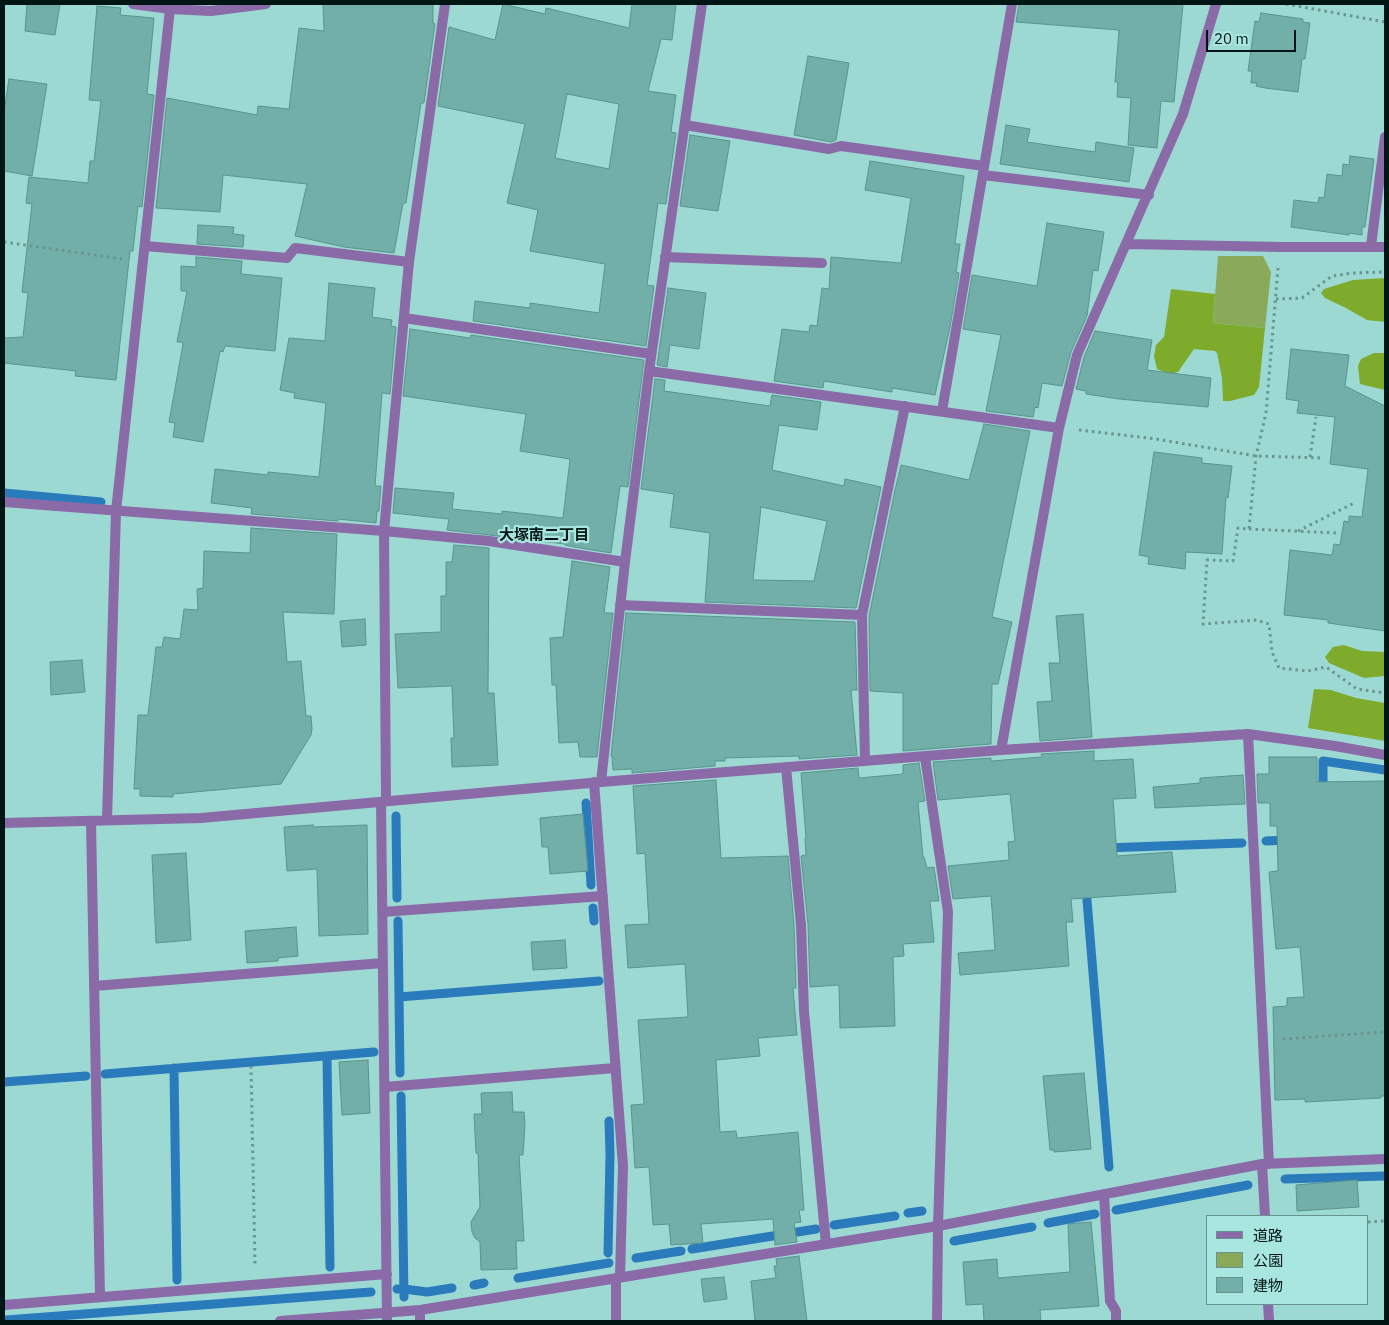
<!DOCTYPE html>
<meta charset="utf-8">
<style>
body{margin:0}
#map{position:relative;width:1389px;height:1325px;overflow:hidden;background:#9cd9d2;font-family:"IBM Plex Sans","Noto Sans JP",sans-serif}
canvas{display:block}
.frame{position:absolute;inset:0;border:5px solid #001614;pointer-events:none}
.legend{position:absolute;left:1206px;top:1215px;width:162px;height:90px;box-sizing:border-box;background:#a8e6df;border:1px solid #65938e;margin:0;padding:6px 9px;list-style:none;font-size:15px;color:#001614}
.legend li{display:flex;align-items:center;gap:10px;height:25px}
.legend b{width:25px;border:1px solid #65938e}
.scale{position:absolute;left:1206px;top:30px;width:90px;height:22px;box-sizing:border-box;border:2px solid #001614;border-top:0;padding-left:6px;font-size:15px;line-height:18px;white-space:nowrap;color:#001614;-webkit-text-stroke:4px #a8e6df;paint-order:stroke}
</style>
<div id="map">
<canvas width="1389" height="1325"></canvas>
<div class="frame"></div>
<ul class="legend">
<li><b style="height:6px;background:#8a6ba8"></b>道路</li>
<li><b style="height:14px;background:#8aaa5a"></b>公園</li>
<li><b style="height:14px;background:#72afa8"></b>建物</li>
</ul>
<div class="scale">20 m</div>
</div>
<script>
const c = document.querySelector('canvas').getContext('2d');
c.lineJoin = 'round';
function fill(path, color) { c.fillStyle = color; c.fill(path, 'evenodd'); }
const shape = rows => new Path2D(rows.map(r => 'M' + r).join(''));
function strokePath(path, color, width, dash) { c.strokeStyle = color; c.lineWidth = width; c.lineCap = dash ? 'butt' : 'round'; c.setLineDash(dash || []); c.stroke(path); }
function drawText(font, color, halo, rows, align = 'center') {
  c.font = font + ' "IBM Plex Sans","Noto Sans JP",sans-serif'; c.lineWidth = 4.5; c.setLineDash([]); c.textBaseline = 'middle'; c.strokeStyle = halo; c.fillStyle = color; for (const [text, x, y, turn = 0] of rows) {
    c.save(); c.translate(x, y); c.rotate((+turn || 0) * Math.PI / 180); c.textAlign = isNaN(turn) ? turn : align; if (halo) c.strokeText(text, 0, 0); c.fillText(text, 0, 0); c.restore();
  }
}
fill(shape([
 [1218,256,1263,256,1271,272,1265,328,1213,323]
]), '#8aaa5a');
fill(shape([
 [1385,278,1385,322,1367,320,1346,308,1325,298,1321,293,1324,289,1353,280],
 [1171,289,1215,294,1213,323,1265,328,1259,387,1254,395,1230,401,1223,401,1222,378,1217,353,1215,351,1194,349,1178,372,1169,374,1157,369,1154,356,1156,345,1164,337],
 [1374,353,1385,353,1385,390,1360,384,1358,366,1361,359],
 [1344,645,1362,651,1385,652,1385,676,1364,678,1329,663,1325,657,1333,647],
 [1314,689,1331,690,1356,698,1385,703,1385,741,1308,728]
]), '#7fab2c');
strokePath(shape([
 [4,493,101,502],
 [1323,793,1323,761,1385,770],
 [586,803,591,885],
 [396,816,397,898],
 [1266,841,1288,840],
 [1105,848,1242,843],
 [1086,888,1109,1167],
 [593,908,594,921],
 [398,921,400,1073],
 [399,997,599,981],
 [327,1056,330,1267],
 [174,1068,177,1280],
 [105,1074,374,1052],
 [4,1082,86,1076],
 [401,1096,404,1297],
 [1285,1179,1385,1176],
 [1116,1210,1248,1185],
 [908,1213,922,1211],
 [1048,1223,1095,1214],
 [834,1225,895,1216],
 [954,1241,1032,1227],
 [692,1249,816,1229],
 [608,1253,610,1154,609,1121],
 [636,1258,681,1251],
 [518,1278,609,1263],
 [474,1285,484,1283],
 [397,1289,404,1289,427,1292,452,1288],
 [6,1320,371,1292]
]), '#2a7bbc', 9);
const building = shape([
 [27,4,60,4,55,35,25,31,27,4],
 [323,4,433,4,433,23,435,24,424,103,421,103,406,203,403,203,394,253,344,247,295,236,307,184,223,175,220,212,156,208,167,98,257,115,258,106,289,109,299,28,324,31,323,4],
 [503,4,545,14,546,8,629,28,632,4,676,4,672,40,661,39,648,91,676,95,671,132,676,133,666,204,658,203,647,285,654,286,646,346,473,321,475,301,530,308,530,303,599,313,605,264,530,251,538,210,507,203,525,124,438,106,449,27,495,40,503,4],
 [567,94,619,104,609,169,555,158,567,94],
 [1019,4,1183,4,1174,102,1161,101,1157,148,1128,145,1131,98,1117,97,1118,82,1115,82,1119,30,1016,22,1019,4],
 [97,6,121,8,120,15,154,18,147,94,154,95,142,207,138,206,133,251,130,251,116,380,75,376,76,371,4,363,4,338,23,337,28,293,22,292,32,204,26,203,29,177,88,183,90,161,94,161,101,101,89,100,97,6],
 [1261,13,1303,19,1303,22,1310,23,1305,59,1302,59,1298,92,1265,88,1256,86,1257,83,1251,83,1252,71,1248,71,1255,21,1259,22,1261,13],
 [808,56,849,63,836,140,831,142,794,135,808,56],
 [9,79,47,84,32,176,4,171,4,112,9,79],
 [1006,125,1030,129,1027,142,1095,152,1096,142,1134,148,1129,182,1000,164,1006,125],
 [690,135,730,141,718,211,680,206,690,135],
 [1350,156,1374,159,1365,227,1362,227,1362,235,1349,233,1349,235,1291,227,1294,200,1318,203,1319,197,1324,198,1327,174,1342,176,1343,164,1349,165,1350,156],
 [870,161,964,176,955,244,960,244,956,272,959,273,950,327,935,395,892,388,892,392,824,381,823,388,774,381,782,329,809,332,810,325,817,326,822,288,829,289,831,257,901,263,911,198,865,190,870,161],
 [1047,223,1104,232,1098,271,1093,270,1087,316,1071,352,1062,386,1042,383,1038,408,1035,407,1033,417,986,411,1001,335,963,329,972,275,1037,286,1047,223],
 [198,225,234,227,233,234,244,235,243,247,197,244,198,225],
 [196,257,242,261,241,274,282,278,275,351,225,346,223,352,220,351,203,442,173,437,175,423,169,422,183,344,182,342,177,342,187,291,181,291,181,266,196,267,196,257],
 [329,283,375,288,372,317,392,320,391,326,396,327,390,394,382,393,375,486,381,486,379,511,377,511,376,523,338,519,338,521,251,514,252,508,211,503,215,469,268,475,268,472,319,477,326,403,294,398,295,393,280,390,289,338,325,341,329,283],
 [668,288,706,293,699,349,670,345,667,367,657,365,668,288],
 [410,329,470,338,471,335,644,360,628,487,620,486,611,553,574,547,565,545,565,544,447,530,449,519,393,513,395,488,454,493,452,509,502,514,502,511,563,518,570,459,520,451,526,414,403,396,410,329],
 [1095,331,1152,340,1147,370,1211,378,1208,407,1119,399,1086,394,1086,391,1076,389,1084,357,1095,331],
 [1291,349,1349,355,1345,386,1385,406,1385,631,1328,623,1328,620,1284,615,1290,550,1332,555,1334,544,1340,545,1344,521,1349,522,1349,516,1362,517,1368,469,1330,464,1335,417,1297,413,1299,401,1286,399,1291,349],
 [655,379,665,380,664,391,770,406,772,395,821,402,817,430,779,425,772,470,844,486,845,479,881,487,856,608,705,602,710,533,670,527,674,494,641,489,655,379],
 [761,507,827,521,814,581,753,580,761,507],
 [984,424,1030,431,992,617,1012,622,998,684,992,684,991,744,903,751,903,693,870,691,869,616,895,490,901,465,969,480,984,424],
 [1154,452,1202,458,1202,463,1232,466,1228,498,1226,497,1222,554,1186,552,1185,569,1148,564,1149,557,1139,555,1154,452],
 [251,528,337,534,334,614,283,612,287,662,301,661,306,716,311,716,312,729,311,735,281,784,173,794,173,797,140,796,140,789,134,789,138,715,148,715,156,647,162,647,164,637,180,639,184,609,198,610,197,589,203,588,204,551,250,553,251,528],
 [454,545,489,548,488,693,494,693,498,765,452,767,451,738,454,738,452,686,398,688,395,634,441,632,441,596,446,596,446,562,452,562,454,545],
 [572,561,610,567,604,613,613,613,597,757,580,757,578,742,559,743,556,685,552,685,550,638,563,637,572,561],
 [626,613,855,622,857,690,851,690,857,755,799,759,799,756,725,758,725,761,715,761,715,766,632,773,632,769,613,770,612,756,611,756,626,613],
 [1083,614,1092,737,1040,741,1037,702,1052,701,1049,663,1060,663,1056,616,1083,614],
 [365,619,366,645,342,647,340,621,365,619],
 [82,660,85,692,51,695,50,662,82,660],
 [1094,751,1094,761,1133,759,1136,798,1113,799,1117,856,1172,852,1176,892,1071,899,1073,922,1066,922,1069,966,960,975,958,953,995,950,991,896,953,899,948,866,1009,860,1008,842,1015,841,1010,794,938,800,933,762,991,758,991,761,1042,757,1041,754,1094,751],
 [1269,757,1317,757,1317,782,1385,781,1385,1096,1381,1096,1381,1098,1305,1102,1305,1099,1275,1100,1273,1007,1287,1006,1287,998,1304,997,1300,947,1276,949,1269,872,1278,871,1277,826,1270,826,1270,803,1258,803,1257,774,1269,774,1269,757],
 [919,763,925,801,918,802,923,857,924,857,927,868,934,867,939,901,930,901,934,942,903,944,904,956,893,957,895,1026,840,1028,839,985,810,987,808,924,801,856,806,855,805,838,806,838,801,773,858,768,859,778,903,774,903,765,919,763],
 [1243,775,1245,804,1155,808,1153,787,1200,783,1200,778,1243,775],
 [716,780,721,858,788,856,794,925,796,988,793,988,797,1035,758,1038,760,1056,716,1060,720,1132,736,1131,737,1138,798,1132,804,1210,799,1210,801,1222,794,1223,797,1242,775,1245,773,1219,701,1224,703,1243,671,1245,669,1224,653,1225,649,1167,635,1168,631,1105,644,1104,638,1020,688,1017,685,964,628,968,625,925,649,924,645,853,637,854,633,786,716,780],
 [583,814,588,871,550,874,548,847,542,847,540,818,583,814],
 [313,825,313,827,367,825,368,934,319,936,317,869,287,871,284,827,313,825],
 [186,853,191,940,156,943,152,855,186,853],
 [296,927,298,956,278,958,278,961,247,963,245,931,296,927],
 [565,940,567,968,533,970,531,942,565,940],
 [368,1060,370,1113,342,1115,339,1062,368,1060],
 [1084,1073,1091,1149,1054,1152,1054,1150,1050,1150,1043,1076,1084,1073],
 [512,1092,513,1112,524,1112,525,1125,523,1155,519,1155,524,1241,516,1241,517,1269,481,1270,480,1242,475,1238,472,1232,471,1222,480,1207,478,1153,476,1153,474,1114,482,1114,481,1093,512,1092],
 [1357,1180,1359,1207,1297,1211,1296,1185,1357,1180],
 [1091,1222,1099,1306,1040,1310,1041,1321,984,1321,983,1304,966,1305,963,1262,997,1259,998,1278,1070,1272,1068,1224,1091,1222],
 [799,1256,807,1321,755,1321,751,1281,776,1278,774,1266,777,1266,776,1259,799,1256],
 [724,1277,727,1299,704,1302,701,1279,724,1277]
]);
fill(building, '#72afa8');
strokePath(building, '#58948d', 1);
strokePath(shape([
 [1286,4,1385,22],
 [4,242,122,259],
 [1278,268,1266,413,1256,456,1249,529,1238,528,1233,561,1207,560,1203,624,1256,620,1269,624,1272,652,1279,668,1308,671,1326,667,1357,689,1385,693],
 [1276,299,1302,298,1332,276,1352,273,1385,272],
 [1079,430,1156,439,1256,456,1324,458],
 [1310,457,1316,417],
 [1249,529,1338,533],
 [1298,531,1354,503],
 [1283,1039,1385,1032],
 [251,1066,255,1265],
 [1368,1222,1385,1221]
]), '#679691', 3, [2.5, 4]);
strokePath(shape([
 [665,257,822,263]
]), '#8a6ba8', 10);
strokePath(shape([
 [133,4,170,9,211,11,266,4],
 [685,125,829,149,841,146,984,166],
 [983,175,1149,195],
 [1127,244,1280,247,1385,247],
 [145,246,287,258,295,248,409,262],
 [1371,246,1385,137],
 [404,318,651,354],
 [649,371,1059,428],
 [942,411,1012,4],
 [4,502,384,531,489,541,625,562],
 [620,605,862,615],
 [1248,734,1269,1164],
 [1001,750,1059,428,1077,355,1183,114,1216,4],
 [925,757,948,912,938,1226,937,1321],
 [865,761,862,615,905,406],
 [786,767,801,925,804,1012,826,1244],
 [594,782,623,1166,620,1277],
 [601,782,625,562,649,371,702,4],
 [386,801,384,531,409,262,445,4],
 [381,802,387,1321],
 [107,820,116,511,170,9],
 [91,821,100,1297],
 [4,823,201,818,601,782,1001,750,1248,734,1335,746,1385,755],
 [382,912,603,896],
 [94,986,383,963],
 [385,1087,615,1068],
 [1262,1164,1265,1216],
 [1104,1194,1110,1301,1116,1311,1116,1321],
 [1268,1304,1269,1321],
 [4,1305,387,1274],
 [420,1310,420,1321],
 [280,1321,420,1310,938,1226,1262,1164,1385,1159],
 [616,1321,616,1278]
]), '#8a6ba8', 10);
drawText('bold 15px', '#001614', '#a8e6df', [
 ["大塚南二丁目",544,536]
]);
</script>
